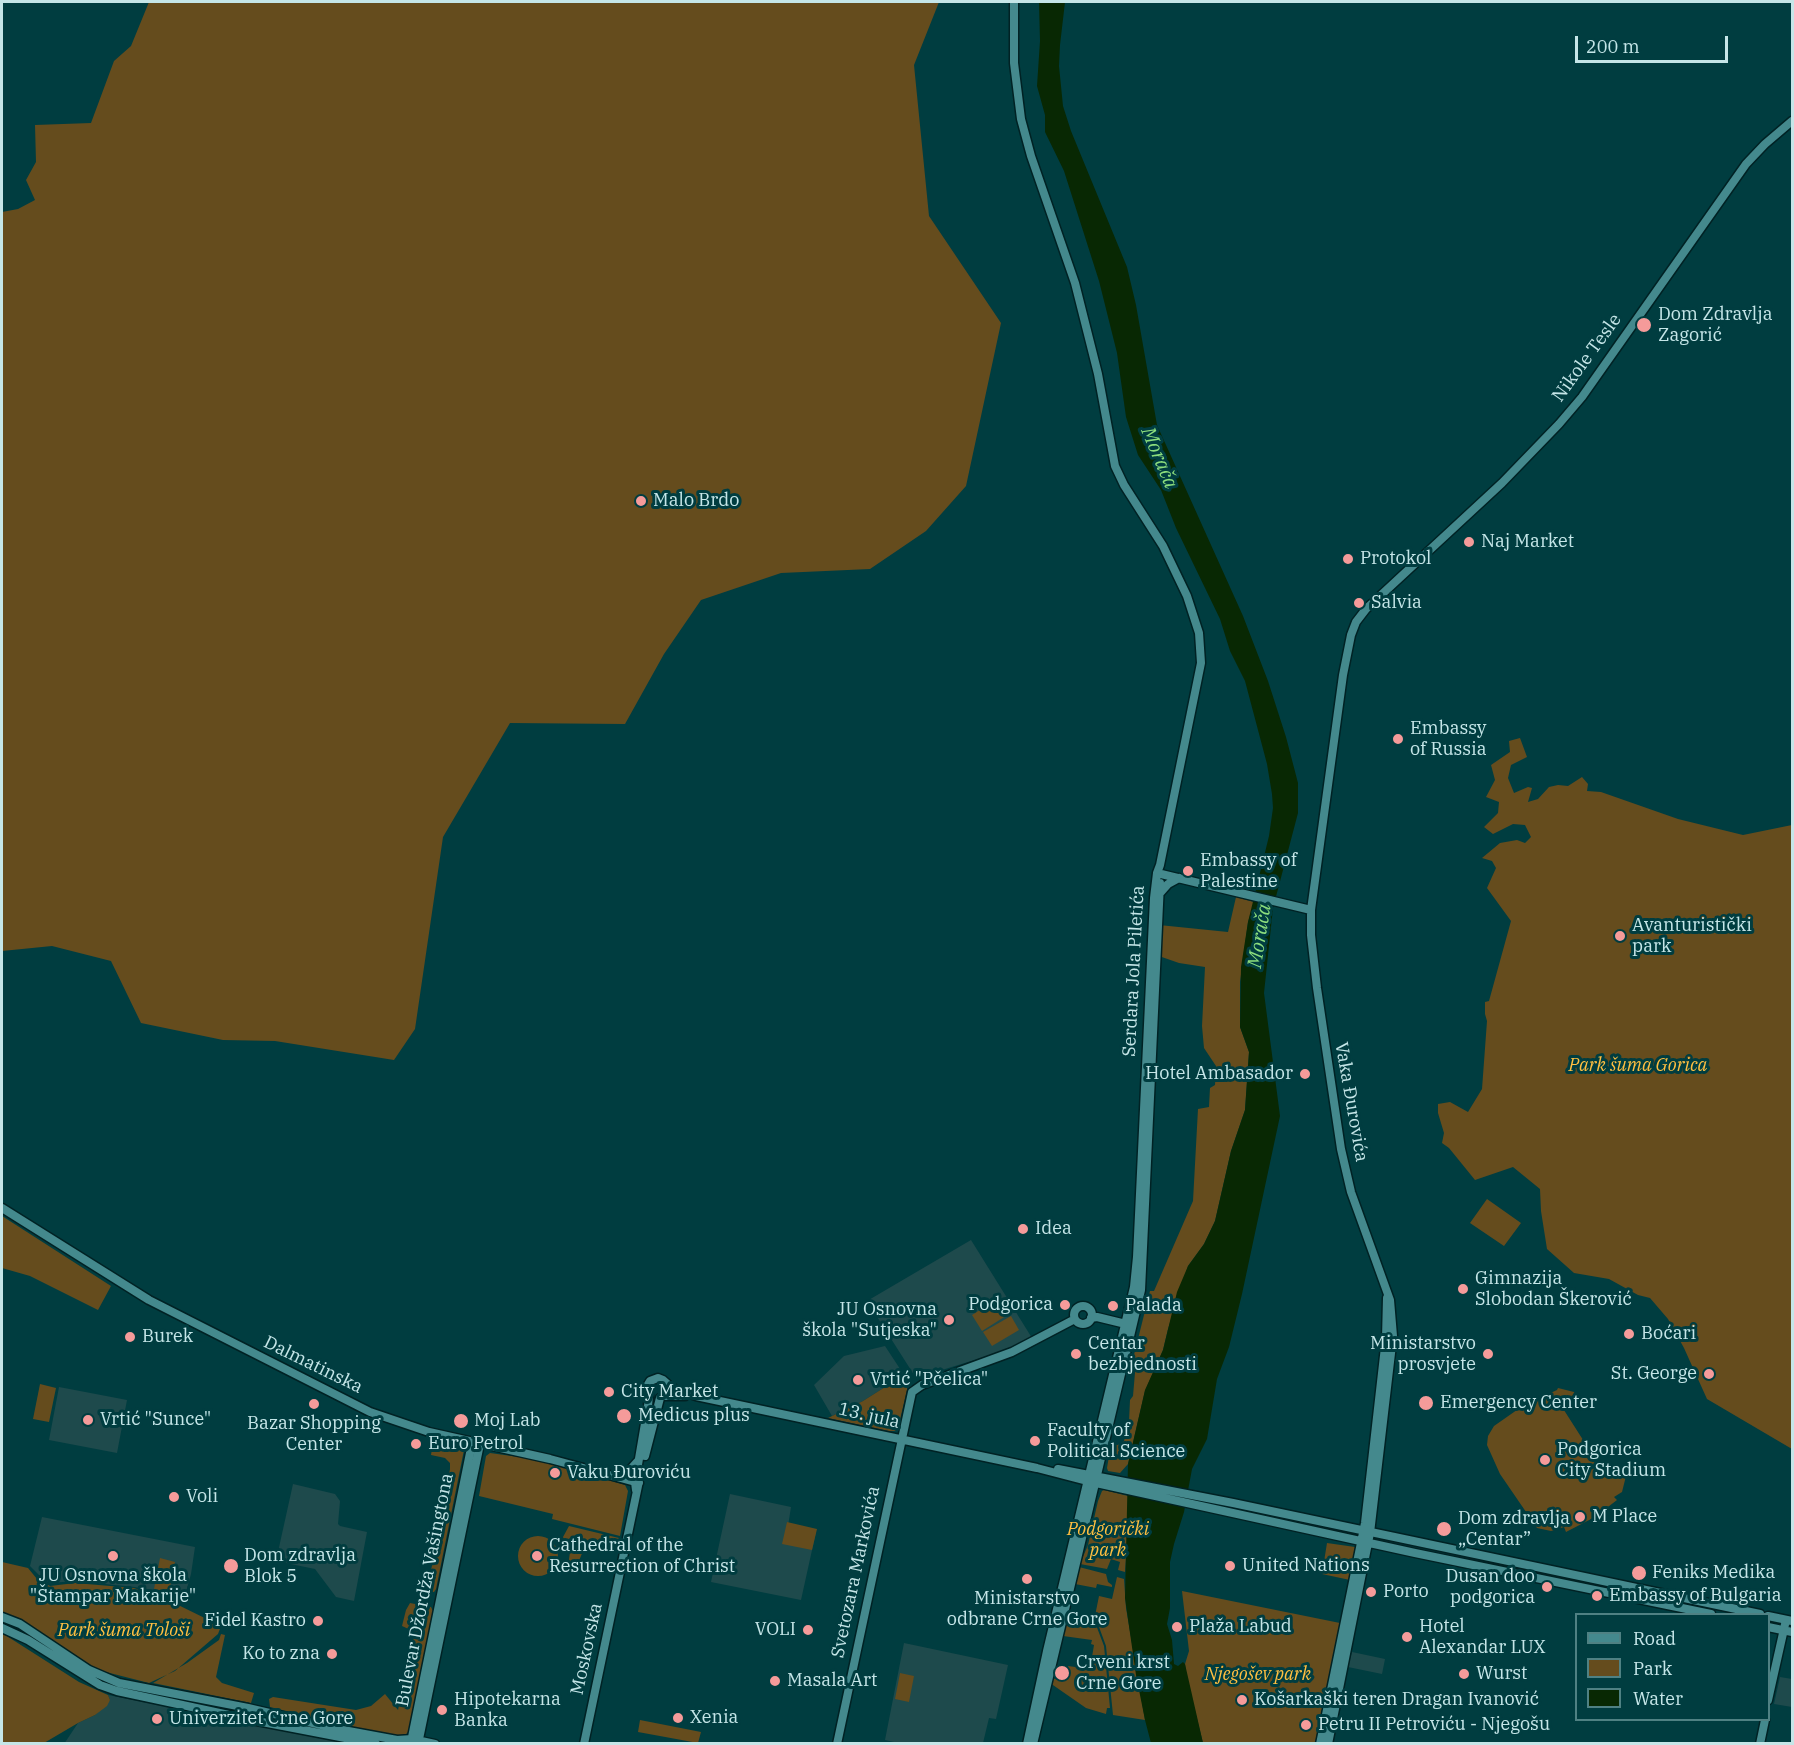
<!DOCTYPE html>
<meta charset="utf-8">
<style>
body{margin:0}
#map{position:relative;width:1794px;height:1745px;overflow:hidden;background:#003d40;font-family:"IBM Plex Serif",serif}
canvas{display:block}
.frame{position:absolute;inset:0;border:3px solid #c5e6e8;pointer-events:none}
.legend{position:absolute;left:1575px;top:1613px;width:195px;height:108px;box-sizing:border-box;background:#003d40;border:2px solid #4f8183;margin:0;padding:8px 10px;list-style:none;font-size:18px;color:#c5e6e8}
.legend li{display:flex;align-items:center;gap:12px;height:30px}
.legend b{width:30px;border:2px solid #4f8183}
.scale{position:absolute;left:1575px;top:36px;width:153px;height:27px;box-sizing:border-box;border:3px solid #c5e6e8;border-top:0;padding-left:8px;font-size:18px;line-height:21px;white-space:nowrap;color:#c5e6e8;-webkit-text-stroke:4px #003d40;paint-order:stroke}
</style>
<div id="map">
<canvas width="1794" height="1745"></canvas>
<div class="frame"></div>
<ul class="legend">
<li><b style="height:8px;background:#44898d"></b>Road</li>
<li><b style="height:16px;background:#654c1d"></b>Park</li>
<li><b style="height:16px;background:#082803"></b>Water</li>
</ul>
<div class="scale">200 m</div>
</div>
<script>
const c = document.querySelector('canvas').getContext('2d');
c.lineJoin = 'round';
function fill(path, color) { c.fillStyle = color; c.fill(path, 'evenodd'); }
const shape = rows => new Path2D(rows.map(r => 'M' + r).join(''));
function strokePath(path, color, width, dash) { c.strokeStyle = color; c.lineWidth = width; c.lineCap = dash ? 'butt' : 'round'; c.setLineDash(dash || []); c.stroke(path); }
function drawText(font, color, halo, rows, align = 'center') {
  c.font = font + ' "IBM Plex Serif",serif'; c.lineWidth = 6; c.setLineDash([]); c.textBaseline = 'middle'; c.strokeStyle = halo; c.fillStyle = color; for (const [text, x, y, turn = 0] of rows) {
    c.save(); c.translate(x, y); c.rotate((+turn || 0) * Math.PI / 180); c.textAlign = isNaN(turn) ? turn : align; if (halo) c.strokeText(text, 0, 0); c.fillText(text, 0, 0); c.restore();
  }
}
fill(shape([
 [971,1240,1032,1338,1020,1346,916,1378,867,1301],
 [885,1346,904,1375,863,1401,832,1416,814,1385,844,1356],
 [59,1387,127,1400,117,1453,49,1440],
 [293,1484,335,1494,340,1501,338,1524,340,1526,367,1532,354,1601,336,1597,315,1569,276,1561],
 [730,1494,791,1507,788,1526,816,1532,801,1600,711,1582],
 [42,1517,195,1547,191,1574,184,1599,135,1587,75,1581,50,1583,41,1577,30,1566],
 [904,1643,1008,1665,996,1719,989,1718,983,1743,903,1744,885,1740],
 [1352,1652,1385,1659,1382,1674,1348,1667],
 [1780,1677,1792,1679,1792,1707,1774,1704],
 [108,1695,351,1743,64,1744,78,1723,95,1715,110,1700]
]), '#1e4a4c');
fill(shape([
 [149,2,939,2,914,65,929,216,1001,323,966,486,926,531,870,569,781,573,701,600,664,654,625,724,510,723,443,837,415,1029,394,1060,275,1041,223,1040,141,1023,111,961,52,946,2,951,2,212,18,209,35,200,26,180,36,162,35,125,91,123,114,61,131,46],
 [1520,738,1527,757,1511,765,1508,778,1514,793,1528,787,1532,788,1528,802,1538,799,1549,787,1558,785,1568,786,1582,777,1588,784,1587,791,1601,792,1678,819,1743,835,1792,825,1792,1449,1707,1399,1684,1348,1668,1319,1650,1298,1638,1295,1609,1279,1574,1273,1547,1249,1541,1211,1540,1189,1513,1167,1475,1180,1449,1148,1442,1143,1444,1133,1438,1113,1438,1104,1450,1102,1468,1112,1482,1089,1487,1021,1485,1014,1485,1002,1489,1001,1511,921,1487,888,1496,868,1492,861,1482,858,1500,843,1517,840,1525,843,1531,837,1525,825,1513,824,1493,834,1484,827,1498,813,1499,802,1486,797,1495,780,1491,765,1510,752,1509,741],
 [1236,897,1254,902,1248,922,1240,982,1240,1027,1249,1052,1245,1110,1231,1151,1215,1221,1204,1244,1188,1266,1168,1329,1163,1350,1145,1391,1128,1464,1120,1473,1108,1471,1107,1468,1111,1444,1118,1445,1124,1441,1129,1422,1130,1400,1133,1396,1136,1361,1134,1355,1150,1291,1154,1291,1193,1201,1198,1109,1209,1107,1210,1088,1215,1085,1216,1066,1204,1048,1202,1026,1205,967,1179,963,1156,955,1159,925,1228,932],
 [1487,1199,1521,1223,1504,1246,1470,1223],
 [2,1216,111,1286,98,1310,30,1276,2,1268],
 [999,1298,1009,1314,982,1331,972,1315],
 [1011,1316,1019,1330,992,1346,983,1332],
 [904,1375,907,1384,907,1390,898,1428,895,1431,889,1431,828,1418,863,1401],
 [40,1384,56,1388,49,1422,33,1419],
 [1558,1388,1574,1392,1576,1399,1562,1407,1608,1479,1621,1470,1626,1476,1622,1492,1614,1497,1617,1500,1595,1517,1566,1532,1564,1527,1551,1531,1537,1528,1500,1474,1487,1445,1488,1436,1494,1426,1524,1405,1557,1390],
 [438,1440,454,1443,461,1446,464,1450,436,1589,434,1592,427,1592,450,1469,450,1463,445,1458,431,1455,433,1442],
 [490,1453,519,1457,520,1455,625,1485,628,1491,620,1536,552,1519,553,1514,479,1496,486,1456],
 [1104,1490,1128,1496,1128,1529,1125,1572,1118,1570,1120,1562,1111,1559,1107,1569,1080,1564,1088,1545,1098,1501,1102,1491],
 [787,1522,817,1529,812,1550,782,1544],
 [569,1526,619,1538,617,1547,591,1547,583,1551,576,1568,568,1566,570,1552,563,1537],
 '518 1556a20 20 0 1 1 40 0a20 20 0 1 1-40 0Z',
 [1327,1543,1355,1547,1350,1580,1322,1574],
 [160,1558,175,1562,169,1592,154,1589],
 [2,1562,28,1568,37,1579,50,1586,75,1583,134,1588,170,1601,221,1626,218,1634,175,1671,149,1683,98,1670,44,1635,17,1621,2,1617],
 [1079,1567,1106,1574,1108,1582,1112,1585,1112,1587,1097,1584,1096,1588,1075,1584],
 [1117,1577,1124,1579,1126,1608,1145,1720,1113,1715,1106,1646,1095,1616,1099,1596,1112,1599],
 [1182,1591,1340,1623,1315,1743,1203,1743,1187,1679,1185,1664,1189,1651],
 [410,1603,431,1607,434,1613,410,1730,405,1735,397,1738,270,1707,269,1699,273,1697,356,1710,371,1706,385,1694,398,1710,415,1632,402,1626,406,1610],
 [1069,1611,1093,1617,1104,1646,1110,1708,1107,1708,1106,1714,1086,1708,1050,1683,1051,1678,1065,1681,1068,1666,1090,1669,1094,1645,1091,1644,1092,1640,1063,1636],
 [2,1633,79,1682,108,1695,110,1700,107,1706,95,1715,78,1723,44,1743,2,1743],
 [221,1634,225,1635,216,1677,222,1683,254,1693,251,1703,153,1683,187,1663,219,1640],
 [900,1673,914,1676,909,1702,895,1699],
 [640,1720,701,1732,698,1743,638,1732]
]), '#654c1d');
fill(shape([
 [1039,2,1065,2,1060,45,1059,66,1063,106,1071,131,1127,267,1136,305,1157,425,1243,616,1268,681,1286,737,1298,783,1298,813,1273,908,1264,993,1280,1116,1242,1294,1229,1347,1217,1379,1207,1439,1192,1469,1184,1512,1174,1544,1170,1562,1170,1608,1167,1624,1172,1640,1174,1664,1178,1666,1183,1662,1185,1664,1203,1743,1151,1743,1145,1720,1136,1675,1125,1598,1128,1464,1145,1390,1163,1350,1177,1292,1188,1266,1204,1244,1215,1221,1231,1151,1245,1110,1249,1052,1240,1027,1241,967,1248,922,1269,836,1273,808,1272,794,1267,764,1245,681,1230,651,1220,619,1176,528,1161,490,1138,455,1126,417,1117,353,1099,281,1064,171,1045,132,1045,115,1037,86,1040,41]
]), '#082803');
const secondary = shape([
 [1014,2,1014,63,1021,119,1031,156,1075,283,1098,374,1115,466,1124,485,1163,546,1187,596,1199,633,1201,663,1160,865,1157,873,1154,898,1137,1257,1134,1287,1047,1651,1027,1744],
 [1157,873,1311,910],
 [1160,893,1168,884,1179,878],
 [2,1208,149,1300,370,1412,429,1432,550,1459,639,1483],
 '1074 1315a9 9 0 1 1 18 0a9 9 0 1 1-18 0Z',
 [1091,1318,1097,1317,1130,1325],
 [664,1396,685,1396],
 [645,1456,660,1398],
 [1058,1469,1233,1503,1760,1614],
 [615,1476,628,1472,638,1461],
 [636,1490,635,1482,648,1406,649,1395,647,1386,650,1381,658,1378,663,1380,672,1388,696,1396,1037,1468,1087,1481,1415,1553,1711,1614],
 [1768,1616,1792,1621],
 [2,1617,20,1624,89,1670,119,1683,248,1708,343,1730,397,1740,412,1739,435,1744],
 [1768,1627,1792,1632],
 [2,1628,28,1640,100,1685,117,1691,257,1721,376,1744],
 [1768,1700,1786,1620],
 [411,1742,472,1443],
 [418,1744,480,1444],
 [584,1744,638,1486],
 [837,1744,912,1392,922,1385,1012,1352,1075,1319],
 [1033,1744,1141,1290,1160,883],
 [1320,1744,1365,1523,1386,1338,1387,1298],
 [1328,1744,1370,1533,1393,1336,1390,1300,1351,1192,1341,1149,1317,988,1311,935,1311,910,1314,888,1343,675,1351,635,1356,622,1366,609,1502,483,1559,424,1582,397,1746,164,1765,144,1792,121],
 [1760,1744,1765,1720]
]);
strokePath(secondary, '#002224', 11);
strokePath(secondary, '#44898d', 8);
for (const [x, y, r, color] of [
 [1644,325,8,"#f59b9a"],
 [641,501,6,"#f59b9a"],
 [1469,542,6,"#f59b9a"],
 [1348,559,6,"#f59b9a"],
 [1359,603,6,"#f59b9a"],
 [1398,739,6,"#f59b9a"],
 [1188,871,6,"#f59b9a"],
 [1620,936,6,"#f59b9a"],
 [1305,1074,6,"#f59b9a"],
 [1023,1229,6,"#f59b9a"],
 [1463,1289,6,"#f59b9a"],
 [1065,1305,6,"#f59b9a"],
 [1113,1306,6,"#f59b9a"],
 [949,1320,6,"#f59b9a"],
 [1629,1334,6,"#f59b9a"],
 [130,1337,6,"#f59b9a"],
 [1076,1354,6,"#f59b9a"],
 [1488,1354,6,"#f59b9a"],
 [1709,1374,6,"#f59b9a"],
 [858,1380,6,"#f59b9a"],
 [609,1392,6,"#f59b9a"],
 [1426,1403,8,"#f59b9a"],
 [314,1404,6,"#f59b9a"],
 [624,1416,8,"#f59b9a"],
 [88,1420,6,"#f59b9a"],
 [461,1421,8,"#f59b9a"],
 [1035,1441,6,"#f59b9a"],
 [416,1444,6,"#f59b9a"],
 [1545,1460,6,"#f59b9a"],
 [555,1473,6,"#f59b9a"],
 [174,1497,6,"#f59b9a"],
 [1580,1517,6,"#f59b9a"],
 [1444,1529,8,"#f59b9a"],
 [113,1556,6,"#f59b9a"],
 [537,1556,6,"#f59b9a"],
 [231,1566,8,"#f59b9a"],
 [1230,1566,6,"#f59b9a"],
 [1639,1573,8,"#f59b9a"],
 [1027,1579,6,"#f59b9a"],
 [1547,1587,6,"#f59b9a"],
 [1371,1592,6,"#f59b9a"],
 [1597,1596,6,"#f59b9a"],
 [318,1621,6,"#f59b9a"],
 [1177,1627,6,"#f59b9a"],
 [808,1630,6,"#f59b9a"],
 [1407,1637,6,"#f59b9a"],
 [332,1654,6,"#f59b9a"],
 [1062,1673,8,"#f59b9a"],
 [1464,1674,6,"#f59b9a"],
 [775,1681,6,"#f59b9a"],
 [1242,1700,6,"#f59b9a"],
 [442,1710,6,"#f59b9a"],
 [678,1718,6,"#f59b9a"],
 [157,1719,6,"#f59b9a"],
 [1306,1725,6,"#f59b9a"]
]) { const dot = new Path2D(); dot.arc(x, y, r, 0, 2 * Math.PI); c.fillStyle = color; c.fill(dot); strokePath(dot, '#003d40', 2); }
drawText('18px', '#c5e6e8', '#003d40', [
 ["Dom Zdravlja",1658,315],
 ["Zagorić",1658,336],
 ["Malo Brdo",653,501],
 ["Naj Market",1481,542],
 ["Protokol",1360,559],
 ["Salvia",1371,603],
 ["Embassy",1410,729],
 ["of Russia",1410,750],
 ["Embassy of",1200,861],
 ["Palestine",1200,882],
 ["Avanturistički",1632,926],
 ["park",1632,947],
 ["Hotel Ambasador",1293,1074,"right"],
 ["Idea",1035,1229],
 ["Gimnazija",1475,1279],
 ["Slobodan Škerović",1475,1300],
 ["Podgorica",1053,1305,"right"],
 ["Palada",1125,1306],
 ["JU Osnovna",937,1310,"right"],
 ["škola \"Sutjeska\"",937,1331,"right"],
 ["Boćari",1641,1334],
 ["Burek",142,1337],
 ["Centar",1088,1344],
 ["bezbjednosti",1088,1365],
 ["Ministarstvo",1476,1344,"right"],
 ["prosvjete",1476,1365,"right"],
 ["St. George",1697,1374,"right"],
 ["Vrtić \"Pčelica\"",870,1380],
 ["City Market",621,1392],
 ["Emergency Center",1440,1403],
 ["Medicus plus",638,1416],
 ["Vrtić \"Sunce\"",100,1420],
 ["Moj Lab",474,1421],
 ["Bazar Shopping",314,1424,"center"],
 ["Center",314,1445,"center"],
 ["Faculty of",1047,1431],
 ["Political Science",1047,1452],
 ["Euro Petrol",428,1444],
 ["Podgorica",1557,1450],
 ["City Stadium",1557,1471],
 ["Vaku Đuroviću",567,1473],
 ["Voli",186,1497],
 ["M Place",1592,1517],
 ["Dom zdravlja",1458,1519],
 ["„Centar”",1458,1540],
 ["Cathedral of the",549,1546],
 ["Resurrection of Christ",549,1567],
 ["Dom zdravlja",244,1556],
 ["Blok 5",244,1577],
 ["United Nations",1242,1566],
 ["Feniks Medika",1652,1573],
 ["JU Osnovna škola",113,1576,"center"],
 ["\"Štampar Makarije\"",113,1597,"center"],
 ["Dusan doo",1535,1577,"right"],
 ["podgorica",1535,1598,"right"],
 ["Porto",1383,1592],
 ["Embassy of Bulgaria",1609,1596],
 ["Ministarstvo",1027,1599,"center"],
 ["odbrane Crne Gore",1027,1620,"center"],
 ["Fidel Kastro",306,1621,"right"],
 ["Plaža Labud",1189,1627],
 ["Hotel",1419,1627],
 ["Alexandar LUX",1419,1648],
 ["VOLI",796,1630,"right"],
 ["Ko to zna",320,1654,"right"],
 ["Crveni krst",1076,1663],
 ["Crne Gore",1076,1684],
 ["Wurst",1476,1674],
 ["Masala Art",787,1681],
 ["Hipotekarna",454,1700],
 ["Banka",454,1721],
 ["Košarkaški teren Dragan Ivanović",1254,1700],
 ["Xenia",690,1718],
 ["Univerzitet Crne Gore",169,1719],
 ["Petru II Petroviću - Njegošu",1318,1725]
], 'left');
drawText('18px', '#c5e6e8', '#003d40', [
 ["Nikole Tesle",1587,358,-54],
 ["Serdara Jola Piletića",1134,971,-87],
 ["Vaka Đurovića",1351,1102,80],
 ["Dalmatinska",313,1365,26],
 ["13. jula",869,1416,13],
 ["Svetozara Markovića",856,1572,-78],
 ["Bulevar Džordža Vašingtona",425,1590,-79],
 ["Moskovska",587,1649,-78]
]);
drawText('italic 18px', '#ffbf41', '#003d40', [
 ["Park šuma Gorica",1638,1066],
 ["Podgorički",1108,1530],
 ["park",1108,1551],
 ["Park šuma Tološi",124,1631],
 ["Njegošev park",1258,1675]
]);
drawText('italic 20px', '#8cde7d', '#003d40', [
 ["Morača",1159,458,67],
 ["Morača",1260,936,-81]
]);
</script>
